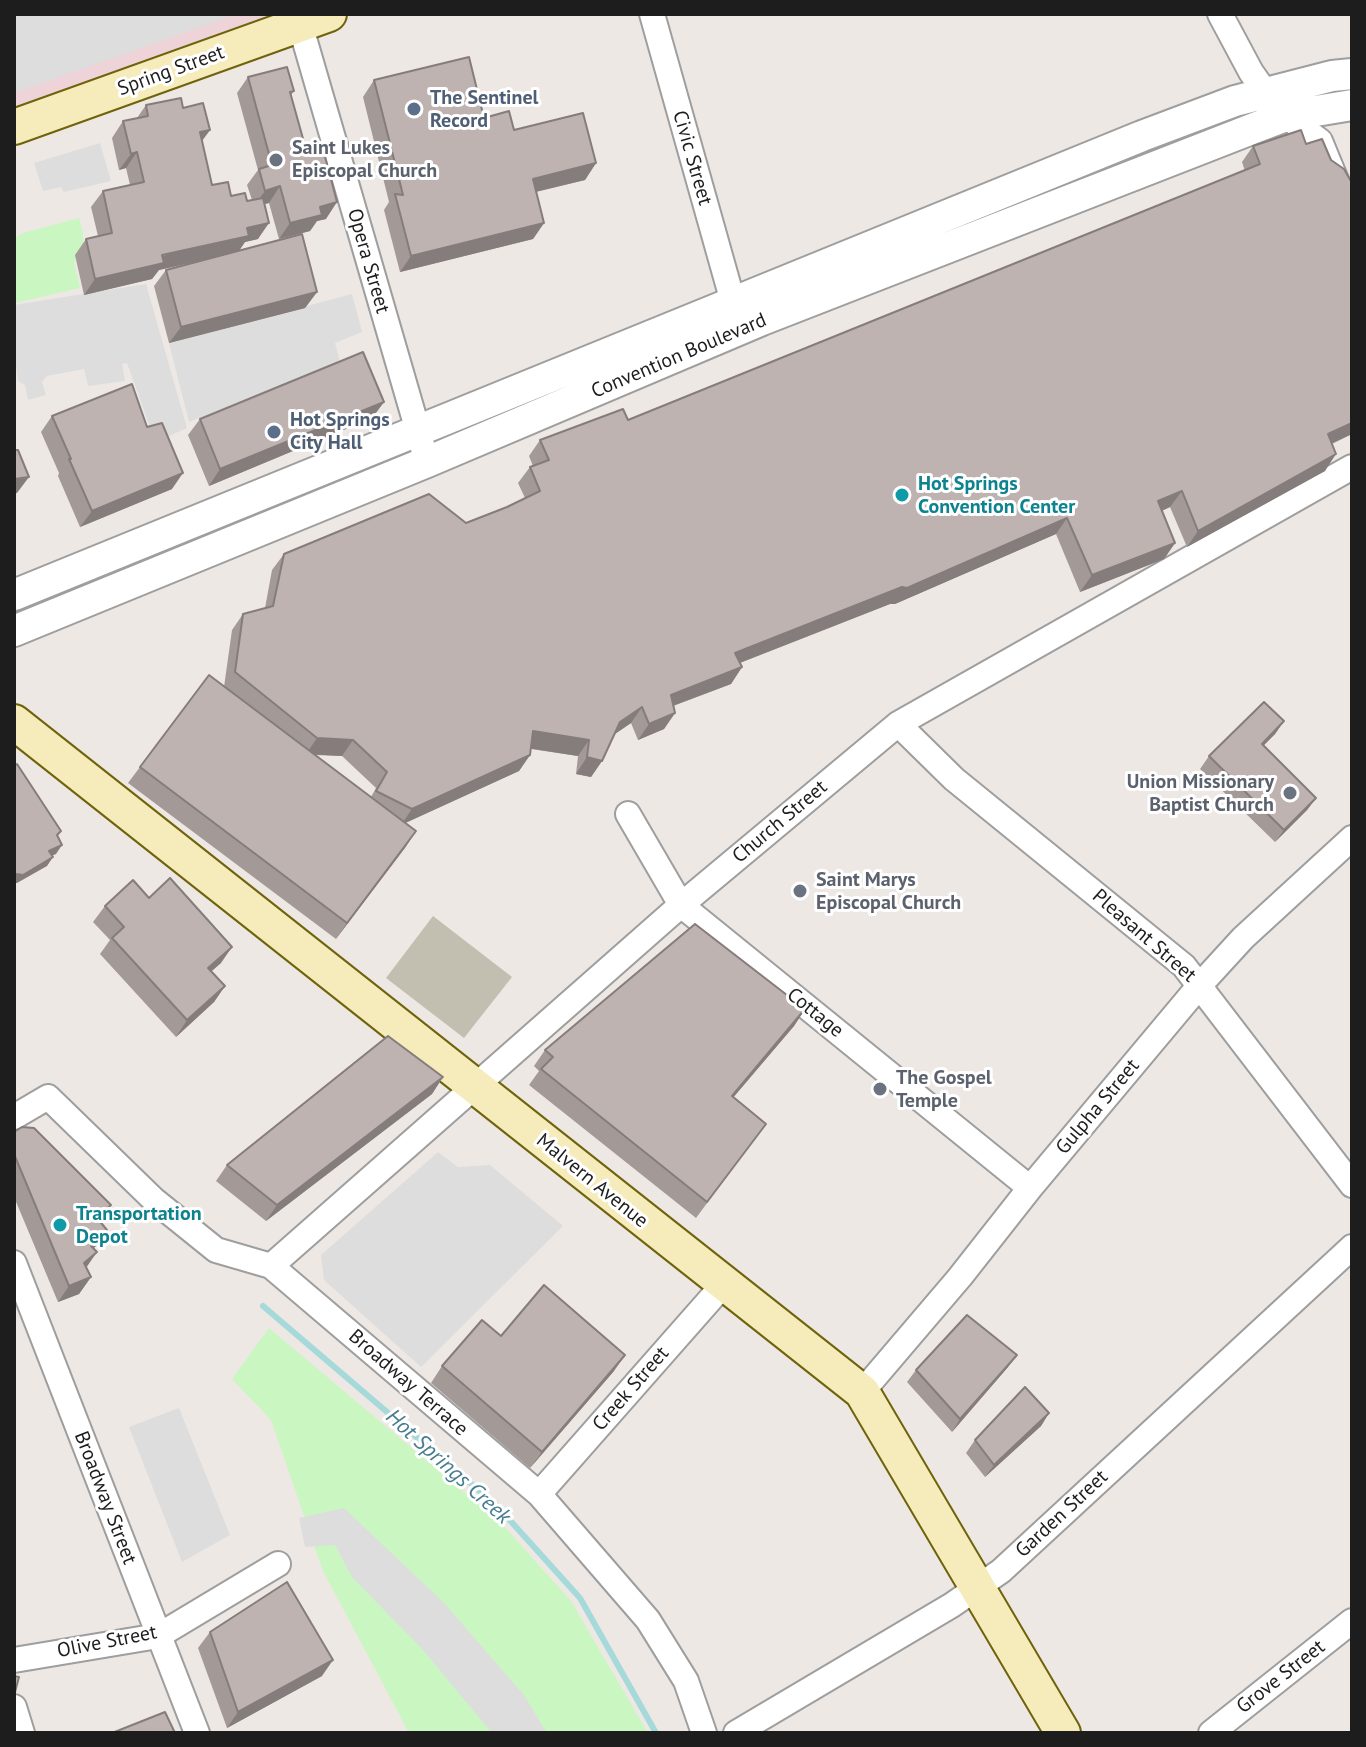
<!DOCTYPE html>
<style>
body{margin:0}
#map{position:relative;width:1366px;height:1747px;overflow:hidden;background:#eee8e4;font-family:"PT Sans",sans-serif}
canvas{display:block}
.frame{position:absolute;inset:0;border:16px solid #1d1d1d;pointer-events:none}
</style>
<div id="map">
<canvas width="1366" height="1747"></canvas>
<div class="frame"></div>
</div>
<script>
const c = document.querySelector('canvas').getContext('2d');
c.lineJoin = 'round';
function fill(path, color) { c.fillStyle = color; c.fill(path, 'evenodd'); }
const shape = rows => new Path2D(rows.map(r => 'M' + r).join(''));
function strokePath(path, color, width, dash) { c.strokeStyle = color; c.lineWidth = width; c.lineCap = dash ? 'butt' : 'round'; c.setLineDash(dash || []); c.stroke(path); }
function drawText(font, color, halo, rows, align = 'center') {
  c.font = font + ' "PT Sans",sans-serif'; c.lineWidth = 6; c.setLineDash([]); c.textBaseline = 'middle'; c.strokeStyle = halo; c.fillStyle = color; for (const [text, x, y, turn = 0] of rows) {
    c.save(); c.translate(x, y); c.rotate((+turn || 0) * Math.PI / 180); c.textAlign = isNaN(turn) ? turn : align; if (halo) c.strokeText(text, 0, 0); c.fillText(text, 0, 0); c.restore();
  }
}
fill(shape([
 [14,14,277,14,277,15,14,109]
]), '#eed3d8');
fill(shape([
 [433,916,512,977,464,1038,386,978]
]), '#c2beb0');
fill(shape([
 [79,218,83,232,83,251,74,262,80,288,15,303,14,238,23,233],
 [269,1328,503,1525,571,1601,648,1733,409,1733,323,1571,271,1420,232,1379]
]), '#caf6c2');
fill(shape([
 [14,14,237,14,14,93],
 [100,143,111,181,64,192,61,187,43,191,34,163],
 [146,284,187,428,167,437,150,427,127,363,122,364,125,381,88,386,84,369,47,376,42,382,46,395,28,400,25,385,18,381,14,352,14,305],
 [352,294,362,332,335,343,340,362,189,422,169,343],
 [438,1152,458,1167,490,1165,563,1226,421,1367,324,1280,321,1255],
 [179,1408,230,1535,182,1562,129,1427],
 [344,1508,444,1603,523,1694,547,1733,492,1733,423,1650,352,1577,335,1545,305,1547,299,1518]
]), '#ddd');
strokePath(shape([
 [263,1306,497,1506,580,1598,656,1733]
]), '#a6d9d9', 6);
const minor = shape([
 [297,14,427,462],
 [652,14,733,302],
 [1220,14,1251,72,1265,92,1286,116,1320,141,1352,219],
 [898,724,954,779,1184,966,1352,1185],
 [628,814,681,905,1030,1188],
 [14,1117,48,1097,154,1200,216,1250,271,1266,539,1494,648,1620,686,1681,704,1733],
 [14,1263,197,1733],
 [271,1266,681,905,898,724,1352,467],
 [862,1392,960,1277,1030,1188,1200,985,1243,938,1352,838],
 [539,1494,723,1285],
 [14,1660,158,1636,278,1564],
 [14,1707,22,1733],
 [736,1733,952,1605,1001,1571,1352,1247],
 [1211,1733,1352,1621]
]);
const tertiary = shape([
 [14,595,1142,136,1235,101,1332,76,1352,74],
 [14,631,427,462,762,320,1257,127,1286,116,1352,105]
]);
const secondary = shape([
 [14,127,329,14],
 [14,722,862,1392,1063,1733]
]);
strokePath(minor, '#9e9e9e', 28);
strokePath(tertiary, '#9e9e9e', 34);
strokePath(secondary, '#6e630b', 38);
strokePath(minor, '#fff', 24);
strokePath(tertiary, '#fff', 30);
strokePath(secondary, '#f6ebba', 34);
fill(shape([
 [248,77,294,91,291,95,326,219,317,221,310,231,279,239,269,203,264,204,258,239,245,242,239,251,317,292,305,308,169,343,154,286,166,270,213,258,159,270,152,279,84,295,75,255,86,239,98,236,91,207,103,191,130,185,126,168,119,170,112,138,123,121,137,118,146,105,183,108,210,130,202,141,212,185,231,196,247,201,252,200,247,185,258,170,237,93],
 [374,80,484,118,596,163,585,180,536,192,544,223,533,239,400,272,384,210,389,202,363,97],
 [1306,144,1331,160,1352,183,1352,434,1332,444,1325,471,1187,547,1170,507,1162,511,1175,543,1164,559,1080,592,1056,534,895,604,890,604,740,663,742,667,731,684,673,706,675,713,664,729,638,740,631,723,615,734,602,761,591,777,576,774,578,756,531,749,530,755,519,771,405,823,416,831,336,939,128,783,140,767,224,687,232,630,243,614,265,608,272,570,284,554,466,523,507,507,525,498,518,483,530,467,533,466,529,456,540,440,628,420,1245,171,1242,162,1253,146],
 [314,755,342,756,376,788,371,797],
 [384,402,372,418,209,486,188,435,200,419],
 [52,416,147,427,172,489,80,527,58,476,59,473,41,432],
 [1284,721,1275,734,1263,746,1316,798,1307,810,1275,842,1200,769,1209,756],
 [149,898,221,963,211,971,225,986,214,1002,176,1037,100,954,110,940,93,922,105,906],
 [805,1009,794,1026,733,1097,766,1124,696,1218,529,1085,539,1071,534,1066,545,1050],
 [443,1077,432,1094,266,1221,216,1181,227,1165],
 [14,1132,107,1230,93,1248,86,1268,91,1277,79,1294,58,1302,14,1197],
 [501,1336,614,1371,530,1468,431,1383,442,1366],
 [1008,1367,952,1432,907,1382,916,1370],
 [1049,1413,1041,1426,985,1477,966,1453,975,1440],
 [210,1632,322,1676,227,1728,198,1648]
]), '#a39a97');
fill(shape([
 [210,130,198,146,200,132],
 [137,152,126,168,119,170,131,154],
 [596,163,585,180,522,195,533,179],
 [280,186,269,203,253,207,265,191],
 [337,202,326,219,317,221,310,231,279,239,290,223,320,207],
 [269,223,258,239,245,242,238,252,159,270,152,279,84,295,95,279,247,228],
 [544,223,533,239,400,272,411,256],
 [317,292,305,308,169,343,181,327],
 [384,402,372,418,209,486,220,469],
 [1352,423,1352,434,1317,450,1328,434],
 [1336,454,1325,471,1187,547,1198,531],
 [183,473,172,489,80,527,92,511],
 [29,477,17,493,14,494,14,479],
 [1182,491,1170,507,1147,517,1158,501],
 [1067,518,1056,534,895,604,890,604,724,669,735,653],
 [1175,543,1164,559,1080,592,1092,575],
 [742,667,731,684,659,711,671,695],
 [642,707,631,723,609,738,620,722],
 [675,713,664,729,638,740,649,724],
 [1284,721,1275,734,1253,756,1262,744],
 [533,731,589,740,578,756,521,747],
 [317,738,353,740,342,756,306,754],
 [530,755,519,771,401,825,412,809],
 [587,757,602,761,591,777,576,774],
 [1316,798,1307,810,1275,842,1284,830],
 [416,831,405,848,336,939,347,923],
 [62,845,56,854,44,859,49,851],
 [53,857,47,866,17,883,14,883,14,876],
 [232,947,221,963,197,984,208,968],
 [225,986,214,1002,176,1037,187,1020],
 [805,1009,794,1026,721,1112,732,1096],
 [443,1077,432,1094,266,1221,277,1205],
 [111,1205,100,1221,97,1218],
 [107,1230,96,1246,80,1262,91,1246],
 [97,1252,86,1268,84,1263],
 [91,1277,79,1294,58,1302,69,1286],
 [625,1355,614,1371,530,1468,542,1452],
 [1017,1355,1008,1367,952,1432,960,1419],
 [1049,1413,1041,1426,985,1477,994,1465],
 [333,1660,322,1676,227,1728,238,1712]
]), '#857d7b');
const building = shape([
 [469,57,484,118,509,111,514,130,583,113,596,163,533,179,544,223,411,256,395,194,403,195,374,80,469,57],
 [287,67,294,91,290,92,307,153,323,149,337,202,320,207,322,215,290,223,280,186,265,191,259,169,272,165,248,77,287,67],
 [181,98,183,108,203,103,210,130,200,132,212,185,228,182,231,196,245,193,247,201,263,198,269,223,247,228,249,236,162,255,164,263,95,279,86,239,112,233,103,191,144,182,137,152,131,154,123,121,148,116,146,105,181,98],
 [1301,130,1306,144,1322,139,1331,160,1344,169,1352,183,1352,423,1328,434,1336,454,1198,531,1182,491,1158,501,1175,543,1092,575,1067,518,907,588,902,587,735,653,742,667,671,695,675,713,649,724,642,707,620,722,602,761,587,757,589,740,533,731,530,755,412,809,376,791,387,772,353,740,317,738,235,672,243,614,273,606,284,554,429,494,466,523,507,507,540,491,530,467,549,460,540,440,623,409,628,420,1260,164,1253,146,1301,130],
 [302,234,317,292,181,327,166,270,302,234],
 [363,352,384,402,220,469,200,419,363,352],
 [132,384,147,427,162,423,183,473,92,511,69,459,71,459,52,416,132,384],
 [14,450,18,450,29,477,14,479,14,450],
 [209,675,416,831,347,923,140,767,209,675],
 [1264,702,1284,721,1262,744,1316,798,1284,830,1209,756,1264,702],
 [17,764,61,831,57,835,62,845,49,851,53,857,23,875,16,874,14,876,14,766,17,764],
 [170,878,232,947,208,968,225,986,187,1020,112,938,124,927,105,906,133,880,149,898,170,878],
 [695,924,805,1009,732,1096,766,1124,707,1202,541,1069,553,1057,545,1050,695,924],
 [388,1036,443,1077,277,1205,227,1165,388,1036],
 [22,1127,34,1128,111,1205,97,1218,107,1230,91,1246,97,1252,84,1263,91,1277,69,1286,14,1154,14,1132,22,1127],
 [544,1285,625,1355,542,1452,442,1366,482,1320,501,1336,544,1285],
 [967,1315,1017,1355,960,1419,916,1370,967,1315],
 [1025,1387,1049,1413,994,1465,975,1440,1025,1387],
 [287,1582,333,1660,238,1712,210,1632,287,1582],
 [14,1676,19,1677,14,1696,14,1676],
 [165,1712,175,1733,112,1733,165,1712]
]);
fill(building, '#beb3b0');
strokePath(building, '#857d7b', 2);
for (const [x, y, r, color] of [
 [414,109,8,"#5c6f8a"],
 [276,160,8,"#6b7280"],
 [274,432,8,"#5c6f8a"],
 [902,495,8,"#0f9aa8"],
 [1290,793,8,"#6b7280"],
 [800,891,8,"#6b7280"],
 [880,1089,8,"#6b7280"],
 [60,1225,8,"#0f9aa8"]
]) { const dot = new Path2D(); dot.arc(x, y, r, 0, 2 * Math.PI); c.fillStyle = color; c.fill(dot); strokePath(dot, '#fff', 3); }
drawText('20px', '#1d1d1d', '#fff', [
 ["Spring Street",171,71,-20],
 ["Civic Street",692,158,74],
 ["Opera Street",368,261,74],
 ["Convention Boulevard",679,356,-23],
 ["Church Street",780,822,-40],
 ["Pleasant Street",1144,936,41],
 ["Cottage",815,1013,39],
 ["Gulpha Street",1098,1107,-50],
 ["Malvern Avenue",592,1181,39],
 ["Broadway Terrace",408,1383,41],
 ["Creek Street",631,1389,-49],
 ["Broadway Street",105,1498,69],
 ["Garden Street",1062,1514,-43],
 ["Olive Street",107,1642,-11],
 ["Grove Street",1281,1677,-38]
]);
drawText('bold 20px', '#4e5e75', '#fff', [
 ["The Sentinel",430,98],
 ["Record",430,121],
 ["Hot Springs",290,420],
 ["City Hall",290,443]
], 'left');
drawText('bold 20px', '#5b616d', '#fff', [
 ["Saint Lukes",292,148],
 ["Episcopal Church",292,171],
 ["Union Missionary",1274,782,"right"],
 ["Baptist Church",1274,805,"right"],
 ["Saint Marys",816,880],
 ["Episcopal Church",816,903],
 ["The Gospel",896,1078],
 ["Temple",896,1101]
], 'left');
drawText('bold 20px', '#0d838f', '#fff', [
 ["Hot Springs",918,484],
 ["Convention Center",918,507],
 ["Transportation",76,1214],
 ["Depot",76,1237]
], 'left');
drawText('italic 22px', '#467c90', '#fff', [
 ["Hot Springs Creek",448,1467,42]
]);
</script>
